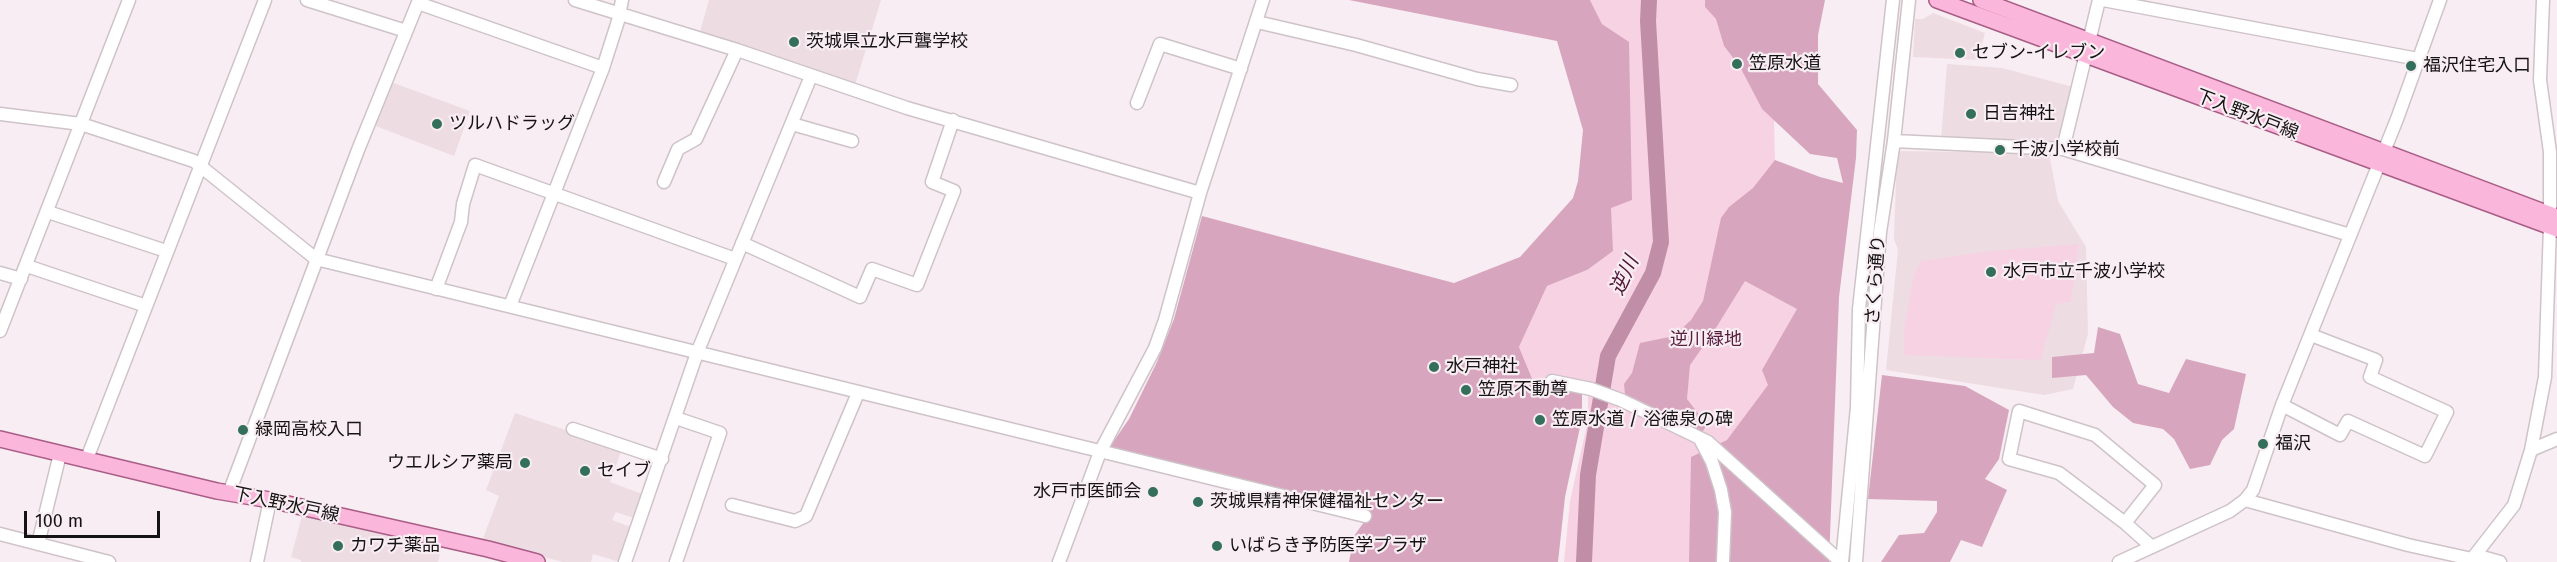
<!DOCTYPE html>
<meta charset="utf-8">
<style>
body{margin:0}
#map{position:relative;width:2557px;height:562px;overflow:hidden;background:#f8edf2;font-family:"Fira Sans",sans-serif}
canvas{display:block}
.scale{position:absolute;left:24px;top:511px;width:136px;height:27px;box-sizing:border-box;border:3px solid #161314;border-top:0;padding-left:8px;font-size:18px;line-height:21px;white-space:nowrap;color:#161314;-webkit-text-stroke:4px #f8edf2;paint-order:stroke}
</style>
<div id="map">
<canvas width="2557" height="562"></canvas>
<div class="scale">100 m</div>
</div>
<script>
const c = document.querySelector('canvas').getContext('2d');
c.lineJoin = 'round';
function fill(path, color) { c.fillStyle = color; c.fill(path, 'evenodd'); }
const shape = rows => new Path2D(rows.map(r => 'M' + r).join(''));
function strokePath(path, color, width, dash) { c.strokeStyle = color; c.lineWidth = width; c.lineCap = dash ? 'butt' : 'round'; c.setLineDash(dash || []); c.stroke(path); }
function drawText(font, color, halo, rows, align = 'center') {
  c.font = font + ' "Fira Sans","Noto Sans JP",sans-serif'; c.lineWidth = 4.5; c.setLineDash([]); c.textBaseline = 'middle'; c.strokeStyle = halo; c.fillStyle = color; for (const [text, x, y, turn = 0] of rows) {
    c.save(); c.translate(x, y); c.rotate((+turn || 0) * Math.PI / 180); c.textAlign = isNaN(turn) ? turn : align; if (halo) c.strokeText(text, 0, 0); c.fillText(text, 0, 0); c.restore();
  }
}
fill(shape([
 [709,0,881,0,855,85,699,35],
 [1933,13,1985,33,1978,60,1913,57,1915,19,1923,19],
 [1947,64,2002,68,2073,87,2062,142,2041,140,1941,140],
 [391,82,470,111,454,156,373,125],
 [1897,151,2049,153,2058,201,2086,247,2088,334,2073,389,2044,395,1886,370,1898,250,1894,239],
 [515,413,622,449,610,482,645,495,637,519,616,512,612,520,634,528,620,562,593,554,591,562,563,562,482,541,499,496,486,490],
 [302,516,442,546,438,562,301,562,301,560,291,557]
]), '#eedce3');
fill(shape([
 [1590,0,1705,0,1705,7,1716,18,1724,46,1740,67,1762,109,1774,119,1775,160,1830,192,1783,562,1564,562,1570,501,1588,420,1588,393,1533,381,1519,347,1547,286,1587,270,1611,208,1629,43,1602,24],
 [2079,244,2071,302,2056,304,2041,360,1904,355,1904,330,1914,275,1921,261,1990,251]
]), '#f7d2e3');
fill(shape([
 [1349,0,1590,0,1602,24,1629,42,1632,200,1611,208,1613,251,1587,270,1547,286,1519,347,1533,381,1540,387,1547,385,1582,393,1582,418,1565,497,1558,562,1349,562,1354,536,1369,515,1109,448,1129,419,1157,362,1174,319,1202,216,1454,283,1520,257,1573,198,1578,181,1583,130,1557,41],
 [1705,0,1825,0,1818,35,1818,84,1857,130,1856,158,1839,297,1829,562,1689,562,1691,457,1727,440,1768,385,1762,370,1797,309,1745,281,1714,331,1690,365,1687,399,1707,425,1700,435,1680,420,1625,394,1624,384,1632,373,1640,343,1674,336,1691,320,1703,301,1721,218,1729,207,1753,188,1775,160,1820,177,1843,183,1837,158,1810,154,1762,109,1740,67,1724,46,1716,19,1705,7],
 [2098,327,2120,334,2138,384,2169,393,2186,359,2246,374,2234,429,2222,440,2210,465,2190,469,2174,439,2163,429,2133,423,2113,407,2086,375,2052,378,2052,357,2094,353],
 [1882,375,1965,386,2009,410,1999,459,1985,479,2007,490,1982,547,1961,540,1950,562,1881,562,1899,535,1924,533,1937,512,1937,501,1868,499]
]), '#d7a6be');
strokePath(shape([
 [1584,562,1588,475,1608,356,1653,273,1661,242,1648,21,1649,0]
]), '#c08fa7', 16);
const minor = shape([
 [307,0,406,31],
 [575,0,737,50,907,108,1200,193],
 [2103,0,2418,59],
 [2543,0,2540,80,2550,152,2550,214],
 [418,3,603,68],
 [1257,22,1356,45,1477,79,1511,85],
 [1137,103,1160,44,1241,69],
 [0,114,81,124,194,161,316,259,1365,516],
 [792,124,852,141],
 [1894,141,2063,149,2350,235],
 [2063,149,2099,0],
 [664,182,678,149,696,139,737,50],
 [48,212,166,251],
 [742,243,860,297,872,269,917,285,954,191,932,182,953,120],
 [27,266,146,306],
 [0,273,21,279],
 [436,289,461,222,463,204,475,165,735,259],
 [510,306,603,68,618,21,622,0],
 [0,331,129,0],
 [1552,381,1591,389,1621,400,1708,442,1841,562],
 [2282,405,2340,435,2348,421,2425,456,2447,412,2370,377,2376,360,2311,335],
 [573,429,662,459],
 [1700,439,1712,462,1721,490,1725,512,1723,562],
 [2531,450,2557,439],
 [86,461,265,0],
 [229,493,358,150,419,0],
 [2245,500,2408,545,2472,559,2514,505,2531,450,2545,377,2550,226],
 [732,505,795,521,806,516,858,393],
 [2125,523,2155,485,2095,435,2019,411,2009,459,2059,473,2125,523,2152,547],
 [0,534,109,562],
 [38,544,60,454],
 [2475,555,2500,562],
 [257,562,270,500],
 [625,562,697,353,811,76],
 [676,562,720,433,676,418],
 [1059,562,1100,452,1155,348,1165,320,1200,193,1263,0],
 [1842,562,1857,407,1859,309,1893,0],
 [1856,562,1880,232,1894,141,1909,0],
 [2119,562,2230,511,2245,500,2253,490,2282,405,2397,119,2440,0]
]);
const major = shape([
 [1937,0,2557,229],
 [1981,0,2557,217],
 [0,439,217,491,270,500,488,549,537,562]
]);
strokePath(minor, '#cec3c8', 15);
strokePath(major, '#a95d86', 18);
strokePath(minor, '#fff', 12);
strokePath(major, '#fbb6db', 15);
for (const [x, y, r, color] of [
 [794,42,6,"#336f5a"],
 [1960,53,6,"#336f5a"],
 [1737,64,6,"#336f5a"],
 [2411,66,6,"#336f5a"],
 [1971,114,6,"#336f5a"],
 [437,124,6,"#336f5a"],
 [2000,150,6,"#336f5a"],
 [1991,272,6,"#336f5a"],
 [1434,367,6,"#336f5a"],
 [1466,390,6,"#336f5a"],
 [1540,420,6,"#336f5a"],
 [243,430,6,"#336f5a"],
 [2263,444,6,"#336f5a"],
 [525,463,6,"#336f5a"],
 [585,471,6,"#336f5a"],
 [1153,492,6,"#336f5a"],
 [1198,502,6,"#336f5a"],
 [338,546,6,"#336f5a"],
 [1217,546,6,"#336f5a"]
]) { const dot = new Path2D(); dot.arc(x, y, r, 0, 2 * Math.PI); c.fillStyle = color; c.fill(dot); strokePath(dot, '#f8edf2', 2); }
drawText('18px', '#161314', '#f8edf2', [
 ["茨城県立水戸聾学校",806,42],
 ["セブン-イレブン",1972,53],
 ["笠原水道",1749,64],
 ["福沢住宅入口",2423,66],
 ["日吉神社",1983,114],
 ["ツルハドラッグ",449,124],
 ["千波小学校前",2012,150],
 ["水戸市立千波小学校",2003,272],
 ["水戸神社",1446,367],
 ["笠原不動尊",1478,390],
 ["笠原水道 / 浴徳泉の碑",1552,420],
 ["緑岡高校入口",255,430],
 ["福沢",2275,444],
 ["ウエルシア薬局",513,463,"right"],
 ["セイブ",597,471],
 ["水戸市医師会",1141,492,"right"],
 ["茨城県精神保健福祉センター",1210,502],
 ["カワチ薬品",350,546],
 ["いばらき予防医学プラザ",1229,546]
], 'left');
drawText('18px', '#161314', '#f8edf2', [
 ["下入野水戸線",2247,115,21],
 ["さくら通り",1876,280,-86],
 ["下入野水戸線",286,505,12]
]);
drawText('18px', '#571c3e', '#f8edf2', [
 ["逆川緑地",1706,340]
]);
drawText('italic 20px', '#501638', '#f8edf2', [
 ["逆川",1625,276,-65]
]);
</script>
